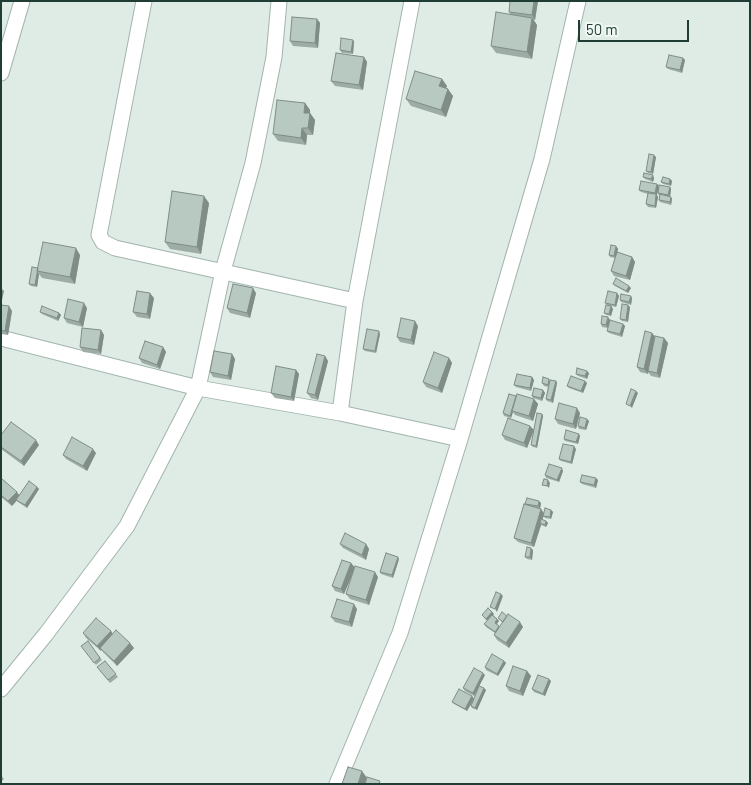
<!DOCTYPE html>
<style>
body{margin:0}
#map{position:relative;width:751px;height:785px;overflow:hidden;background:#dfece6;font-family:Barlow,sans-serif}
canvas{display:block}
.frame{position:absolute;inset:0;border:2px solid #1f3d34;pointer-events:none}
.scale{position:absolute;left:578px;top:20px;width:111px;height:22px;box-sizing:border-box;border:2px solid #1f3d34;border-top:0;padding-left:6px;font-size:15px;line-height:18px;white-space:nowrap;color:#1f3d34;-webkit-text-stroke:4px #f0f8f4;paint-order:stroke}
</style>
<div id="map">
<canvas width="751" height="785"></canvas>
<div class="frame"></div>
<div class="scale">50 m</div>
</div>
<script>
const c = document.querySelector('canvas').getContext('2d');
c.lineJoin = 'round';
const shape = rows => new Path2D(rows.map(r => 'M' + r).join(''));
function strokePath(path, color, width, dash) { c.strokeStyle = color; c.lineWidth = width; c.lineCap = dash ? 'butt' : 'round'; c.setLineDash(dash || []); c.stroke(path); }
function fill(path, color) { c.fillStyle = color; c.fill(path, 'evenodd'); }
const street = shape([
 [144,1,99,235,103,242,115,248,355,301],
 [1,73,22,1],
 [1,338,198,388,340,413,460,439],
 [340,413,355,301,412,1],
 [1,689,46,634,127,526,198,388,223,271,253,163,274,57,279,1],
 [337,784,400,633,460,439,542,159,578,1]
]);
strokePath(street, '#a2b4ad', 17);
strokePath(street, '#fff', 15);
fill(shape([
 [510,1,538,1,535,20,534,20,537,25,532,59,496,53,491,46,510,14,509,12],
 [317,19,320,23,318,48,293,46,290,41],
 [353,40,354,42,353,54,342,53,340,50],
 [364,57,367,62,363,90,335,86,331,81],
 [683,58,685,60,682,73,668,69,666,67],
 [442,79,447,86,446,88,453,96,446,117,411,106,406,99],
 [305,103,310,110,310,113,315,120,313,135,307,135,306,145,278,141,273,134],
 [656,157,653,174,648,173,646,171],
 [643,177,654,178,653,182,645,179],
 [670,179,672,181,671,186,663,184,661,182],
 [659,186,670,187,671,189,670,197,672,199,671,205,660,202,659,200,659,195,658,193,658,189,657,195,658,197,656,208,648,207,646,204,648,194,641,192,639,190],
 [209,203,201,254,170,249,165,242],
 [616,246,618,249,617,252,632,257,635,262,630,280,614,276,611,271,615,258,610,257,609,255],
 [80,255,75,284,42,278,39,274,37,287,31,286,29,284,38,268],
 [613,284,631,288,628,293,615,286],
 [256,293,250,318,230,313,227,308],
 [617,293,619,296,616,307,607,305,605,303],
 [154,298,150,319,137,317,133,312],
 [632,298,631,305,621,302,620,300],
 [1,305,12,311,8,335,1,334],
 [611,306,613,309,611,316,606,315,604,313],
 [630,307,628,322,622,321,620,319],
 [87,308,83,327,67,323,64,318],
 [40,312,59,313,61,315,58,321,42,314],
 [610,320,608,328,602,327,601,324],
 [623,324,625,326,622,337,609,333,607,331],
 [418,326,414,345,400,342,397,337],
 [101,330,104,335,101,354,83,352,80,347],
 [652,333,655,337,664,338,668,343,660,378,651,376,648,372,648,374,640,372,637,367],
 [380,334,376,353,365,351,363,349],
 [163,347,166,352,160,369,142,363,139,358],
 [232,354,235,359,231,380,213,377,210,372],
 [325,356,328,361,318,400,311,398,307,393],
 [449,358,452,363,442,393,426,387,423,382],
 [296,370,299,374,294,401,275,398,271,393],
 [589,373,587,379,578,376,576,374],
 [532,377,534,380,531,391,516,387,514,385],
 [550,380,556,381,557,383,553,403,547,401,546,399,548,387,544,386,542,383],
 [587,383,583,393,569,388,567,386],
 [543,390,545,393,542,401,533,398,532,396],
 [516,397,534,399,538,404,533,421,515,415,513,412,511,418,504,416,503,413],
 [580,413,576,429,558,424,555,419],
 [542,414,543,416,537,448,533,447,531,445],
 [589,421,586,430,579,429,578,426],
 [534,430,527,448,505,440,502,435],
 [1,435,39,445,24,466,1,449],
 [580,436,578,444,565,441,564,439],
 [576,449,572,464,561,461,559,459],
 [96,453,87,471,66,459,63,455],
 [563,471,559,482,546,478,545,475],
 [1,478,17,492,19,495,37,487,39,489,27,508,18,502,17,500,12,506,1,497],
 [598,480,596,488,582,484,580,482],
 [541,503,540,508,541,509,544,513,551,510,553,512,551,519,545,518,544,516,542,520,546,521,548,523,546,527,541,525,534,547,518,542,514,538,524,504],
 [340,544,366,544,369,549,366,560,343,548],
 [533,550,532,560,527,559,525,557],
 [399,559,393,578,381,574,380,572],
 [351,563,355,568,344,594,335,591,332,586],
 [378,577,369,605,350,599,346,594],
 [357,609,352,627,335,622,331,617],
 [492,612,494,614,493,615,499,621,497,624,500,627,503,623,498,618,523,627,509,648,497,640,494,635,495,633,486,627,484,624,487,621,482,615],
 [111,631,113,634,134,648,117,666,101,650,101,651,86,638,83,633],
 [88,641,102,660,96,665,81,646],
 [105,661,118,677,110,683,97,667],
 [504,661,506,663,498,676,486,670,485,667],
 [527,671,531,676,523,696,509,691,506,686],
 [485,675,479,686,486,690,477,710,472,708,471,706,478,689,474,696,465,691,463,688],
 [551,681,545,696,534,692,532,689],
 [472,696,474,699,467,711,454,704,452,702],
 [1,775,4,779,1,782]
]), '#9dada6');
fill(shape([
 [534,1,538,1,535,20,532,15],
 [532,18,537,25,532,59,527,52],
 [317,19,320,23,318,48,315,43],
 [353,40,354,42,353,54,351,52],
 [364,57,367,62,363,90,359,85],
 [683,58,685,60,682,73,680,70],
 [442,79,447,86,444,93,439,86],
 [448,89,453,96,446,117,441,110],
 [305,103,310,110,310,113,315,120,313,135,308,128,304,113],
 [302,128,307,135,306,145,301,138],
 [654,155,656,157,653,174,651,172],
 [653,175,654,178,653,182,651,179],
 [670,179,672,181,671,186,669,184],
 [657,184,659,186,657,195,655,193],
 [670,187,671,189,670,197,668,195],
 [656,194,658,197,656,208,655,206],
 [204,196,209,203,201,254,197,247],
 [671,197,672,199,671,205,670,202],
 [616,246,618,249,616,258,614,256],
 [76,248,80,255,75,284,70,277],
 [632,257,635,262,630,280,626,276],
 [37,272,39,274,37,287,35,285],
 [629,286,631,288,628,293,626,291],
 [253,288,256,293,250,318,247,313],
 [2,289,4,291,2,300,1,299],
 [150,293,154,298,150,319,147,314],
 [617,293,619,296,616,307,615,305],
 [631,296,632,298,631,305,629,302],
 [84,303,87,308,83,327,79,322],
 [628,305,630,307,628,322,626,320],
 [9,306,12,311,8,335,5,331],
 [611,306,613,309,611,316,609,314],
 [59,313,61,315,58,321,57,318],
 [608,317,610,320,608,328,606,325],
 [415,321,418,326,414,345,411,340],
 [623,324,625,326,622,337,620,334],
 [101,330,104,335,101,354,98,350],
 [379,331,380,334,376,353,375,351],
 [652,333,656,338,648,374,644,369],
 [664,338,668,343,660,378,657,373],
 [163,347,166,352,160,369,157,365],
 [232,354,235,359,231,380,228,376],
 [325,356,328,361,318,400,315,395],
 [449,358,452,363,442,393,438,388],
 [296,370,299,374,294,401,291,397],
 [587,371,589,373,587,379,585,376],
 [532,377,534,380,531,391,530,388],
 [556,381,557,383,553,403,551,400],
 [585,381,587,383,583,393,581,391],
 [543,390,545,393,542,401,541,398],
 [636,391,638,393,632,408,630,406],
 [516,396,512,411,513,412,511,418,510,416],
 [534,399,538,404,533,421,529,416],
 [577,408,580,413,576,429,573,424],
 [542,414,543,416,537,448,536,446],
 [587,419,589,421,586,430,585,428],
 [530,426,534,430,527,448,524,443],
 [579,434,580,436,578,444,576,442],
 [36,440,39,445,24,466,21,461],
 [574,446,576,449,572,464,571,462],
 [93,449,96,453,87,471,83,466],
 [562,468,563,471,559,482,557,480],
 [596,478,598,480,596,488,594,485],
 [548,480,550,483,549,488,547,486],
 [37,487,39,489,27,508,25,505],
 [17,492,20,497,12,506,8,501],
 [539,501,541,503,540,509,538,506],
 [541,509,544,514,541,524,540,523,541,525,534,547,531,543],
 [551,510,553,512,551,519,550,517],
 [546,521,548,523,546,527,545,525],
 [366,544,369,549,366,560,362,555],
 [531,548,533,550,532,560,530,557],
 [398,557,399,559,393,578,392,575],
 [351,563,355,568,344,594,341,589],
 [375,572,378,577,369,605,366,600],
 [501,594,503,596,497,612,495,609],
 [354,604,357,609,352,627,349,622],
 [492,612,494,614,488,621,486,619],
 [497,619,499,621,496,625,495,623],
 [520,622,523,627,509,648,506,643],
 [111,631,114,636,100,648,101,650,101,651,97,646],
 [130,643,134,648,117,666,114,661],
 [504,661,506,663,498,676,497,674],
 [527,671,531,676,523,696,520,691],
 [483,673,485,675,474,696,473,693],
 [549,679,551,681,545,696,543,694],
 [484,688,486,690,477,710,475,708],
 [472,696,474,699,467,711,465,709],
 [362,771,367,778,365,784,358,784]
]), '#808d87');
const building = shape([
 [510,1,534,1,532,15,509,12,510,1],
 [496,12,532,18,527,52,491,46,496,12],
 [292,17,317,19,315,43,290,41,292,17],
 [341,38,353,40,351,52,340,50,341,38],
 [336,53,364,57,359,85,331,81,336,53],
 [669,55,683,58,680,70,666,67,669,55],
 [415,71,442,79,439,86,448,89,441,110,406,99,415,71],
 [277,100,305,103,304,113,310,113,308,128,302,128,301,138,273,134,277,100],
 [649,154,654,155,651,172,646,171,649,154],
 [644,173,653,175,651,179,643,177,644,173],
 [663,177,670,179,669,184,661,182,663,177],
 [641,181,657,184,655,193,639,190,641,181],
 [659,185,670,187,668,195,658,193,659,185],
 [172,191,204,196,197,247,165,242,172,191],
 [648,193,656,194,655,206,646,204,648,193],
 [660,194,671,197,670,202,659,200,660,194],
 [43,242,76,248,70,277,37,271,43,242],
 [611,245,616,246,614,256,609,255,611,245],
 [617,252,632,257,626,276,611,271,617,252],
 [32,267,38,268,35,285,29,284,32,267],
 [616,278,629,286,626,291,613,284,616,278],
 [233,284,253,288,247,313,227,308,233,284],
 [137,291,150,293,147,314,133,312,137,291],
 [608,291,617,293,615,305,605,303,608,291],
 [621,294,631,296,629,302,620,300,621,294],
 [68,299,84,303,79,322,64,318,68,299],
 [622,304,628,305,626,320,620,319,622,304],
 [1,305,9,306,5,331,1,330,1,305],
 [606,305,611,306,609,314,604,313,606,305],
 [42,306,59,313,57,318,40,312,42,306],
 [602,316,608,317,606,325,601,324,602,316],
 [401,318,415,321,411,340,397,337,401,318],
 [610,320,623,324,620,334,607,331,610,320],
 [82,328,101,330,98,350,80,347,82,328],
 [367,329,379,331,375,351,363,349,367,329],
 [645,331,652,333,644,369,637,367,645,331],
 [655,336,664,338,657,373,648,371,655,336],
 [145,341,163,347,157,365,139,358,145,341],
 [214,351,232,354,228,376,210,372,214,351],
 [434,352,449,358,438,388,423,382,434,352],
 [317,354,325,356,315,395,307,393,317,354],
 [276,366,296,370,291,397,271,393,276,366],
 [577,368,587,371,585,376,576,374,577,368],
 [517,374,532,377,530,388,514,385,517,374],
 [571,376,585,381,581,391,567,386,571,376],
 [543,377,549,379,548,385,542,383,543,377],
 [550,380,556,381,551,400,546,399,550,380],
 [534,388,543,390,541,398,532,396,534,388],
 [631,389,636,391,630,406,626,404,631,389],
 [509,394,516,396,510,416,503,413,509,394],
 [517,394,534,399,529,416,512,411,517,394],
 [559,403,577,408,573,424,555,419,559,403],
 [537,413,542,414,536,446,531,445,537,413],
 [580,417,587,419,585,428,578,426,580,417],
 [508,418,530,426,524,443,502,435,508,418],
 [11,422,36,440,21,461,1,447,1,435,11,422],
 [566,430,579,434,576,442,564,439,566,430],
 [72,437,93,449,83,466,63,455,72,437],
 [563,444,574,446,571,462,559,459,563,444],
 [549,464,562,468,557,480,545,475,549,464],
 [582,475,596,478,594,485,580,482,582,475],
 [1,478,17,492,8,501,1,495,1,478],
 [544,479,548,480,547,486,542,485,544,479],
 [29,481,37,487,25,505,16,500,29,481],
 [527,498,539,501,538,506,525,504,527,498],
 [524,504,541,509,531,543,514,538,524,504],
 [545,508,551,510,550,517,543,516,545,508],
 [541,519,546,521,545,525,540,523,541,519],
 [345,533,366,544,362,555,340,544,345,533],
 [527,547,531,548,530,557,525,557,527,547],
 [386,553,398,557,392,575,380,572,386,553],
 [342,560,351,563,341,589,332,586,342,560],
 [355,566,375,572,366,600,346,594,355,566],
 [496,592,501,594,495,609,490,607,496,592],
 [337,599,354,604,349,622,331,617,337,599],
 [488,608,492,612,486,619,482,615,488,608],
 [502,612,507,616,503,622,498,618,502,612],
 [508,614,520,622,506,643,494,635,508,614],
 [492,615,497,619,495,623,499,626,495,632,484,624,492,615],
 [96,618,111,631,97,646,83,633,96,618],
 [116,630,130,643,114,661,100,648,116,630],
 [88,641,100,658,94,663,81,646,88,641],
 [492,654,504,661,497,674,485,667,492,654],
 [105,661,116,674,108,680,97,667,105,661],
 [513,666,527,671,520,691,506,686,513,666],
 [474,668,483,673,473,693,463,688,474,668],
 [538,675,549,679,543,694,532,689,538,675],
 [479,686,484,688,475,708,471,706,479,686],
 [459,689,472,696,465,709,452,702,459,689],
 [348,767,362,771,358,784,342,784,348,767],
 [367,777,380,781,379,784,365,784,367,777]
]);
fill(building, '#b7c9c1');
strokePath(building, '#808d87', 1);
</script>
